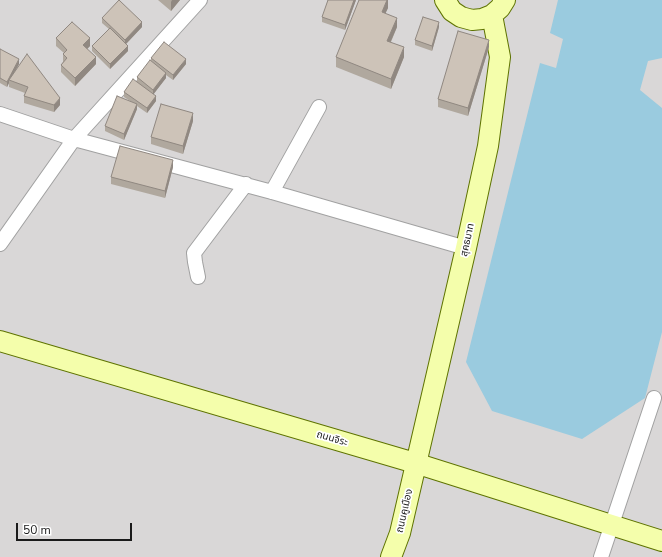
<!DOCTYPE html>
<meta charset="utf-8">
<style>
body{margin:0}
#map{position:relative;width:662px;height:557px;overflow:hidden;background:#ede9de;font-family:"Nunito Sans",sans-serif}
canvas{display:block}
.scale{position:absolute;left:16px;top:523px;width:116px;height:18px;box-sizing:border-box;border:2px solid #1a1a1a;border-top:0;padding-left:5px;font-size:12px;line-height:14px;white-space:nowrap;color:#1a1a1a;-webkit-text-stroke:3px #fff;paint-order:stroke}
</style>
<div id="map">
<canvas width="662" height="557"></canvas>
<div class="scale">50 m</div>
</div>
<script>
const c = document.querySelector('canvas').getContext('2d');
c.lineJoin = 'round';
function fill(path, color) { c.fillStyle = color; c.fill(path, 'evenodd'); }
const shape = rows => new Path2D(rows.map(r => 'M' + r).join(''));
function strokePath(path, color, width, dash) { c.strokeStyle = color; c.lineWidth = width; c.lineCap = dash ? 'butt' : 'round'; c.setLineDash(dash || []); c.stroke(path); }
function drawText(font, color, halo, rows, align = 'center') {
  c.font = font + ' "Nunito Sans","Noto Sans Thai",sans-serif'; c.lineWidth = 3.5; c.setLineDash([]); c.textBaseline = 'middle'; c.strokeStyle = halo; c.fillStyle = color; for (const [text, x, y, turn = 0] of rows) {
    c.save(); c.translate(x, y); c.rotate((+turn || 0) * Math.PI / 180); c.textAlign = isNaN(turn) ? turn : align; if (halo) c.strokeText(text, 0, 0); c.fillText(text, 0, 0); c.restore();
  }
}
fill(shape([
 [0,0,662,0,662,557,0,557]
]), '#d9d7d7');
fill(shape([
 [558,0,662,0,662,58,648,61,640,90,662,108,662,332,645,398,582,439,492,411,466,362,540,63,556,68,563,39,550,33]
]), '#9acbdf');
const street = shape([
 [0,114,74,139,272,192,466,248],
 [272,192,319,107],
 [0,244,74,139,200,0],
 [198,277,195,262,194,253,246,184],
 [601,557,654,398]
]);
const secondary = shape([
 [445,0,452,11,461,17,472,20,482,19,492,15,500,8,505,0],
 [0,341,415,463,662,541],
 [391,557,400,533,466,248,488,146,500,57,492,15]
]);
strokePath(street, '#a1a1a1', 16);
strokePath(secondary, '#5e7300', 22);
strokePath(street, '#fff', 14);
strokePath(secondary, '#f4feab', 20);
fill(shape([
 [158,0,180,0,171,11],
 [356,0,345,30,322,22,322,17],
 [388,0,388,8,385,13,397,27,391,42,404,57,391,89,336,67,336,57],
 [102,18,142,27,126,44,128,51,110,69,92,51,92,46,109,29,102,23],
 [439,27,432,51,415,45,415,40],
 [56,38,90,46,87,49,96,64,75,86,61,72,61,65,63,62,63,54,64,53,56,46],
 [489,47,468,116,438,107,438,99],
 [0,49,19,64,16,70,60,105,54,112,24,103,24,96,25,93,9,87,9,83,7,87,0,83],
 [151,58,186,64,173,80,166,75,166,78,153,94,156,101,147,113,137,106,137,109,124,140,105,131,105,126,130,101,124,97,124,92,137,82,137,77,151,61],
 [193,121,183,154,151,144,151,137],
 [173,167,165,198,111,184,111,177]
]), '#b0a89e');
fill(shape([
 [172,0,180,0,171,11,171,2],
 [354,0,356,0,345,30,345,25],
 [387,0,388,0,388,8,382,21,382,12],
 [397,18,397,27,387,50,387,41],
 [142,22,142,27,125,45,125,40],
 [439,22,439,27,432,51,432,46],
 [90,38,90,46,83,53,83,45],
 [489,40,489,47,468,116,468,108],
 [128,46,128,51,110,69,110,64],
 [404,47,404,57,391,89,391,79],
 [96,57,96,64,75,86,75,78],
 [19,59,19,64,10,80,9,80,9,83,7,87,7,82],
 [186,59,186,64,173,80,173,75],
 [166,73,166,78,153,95,153,90],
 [156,96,156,101,147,113,147,108],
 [60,98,60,105,54,112,54,105],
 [137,104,137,109,124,140,124,134],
 [193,113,193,121,183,154,183,146],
 [173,160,173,167,165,198,165,191]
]), '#908881');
const building = shape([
 [119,0,142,22,125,40,102,18,119,0],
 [328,0,354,0,345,25,322,17,328,0],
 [359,0,387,0,382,12,397,18,387,41,404,47,391,79,336,57,359,0],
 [423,17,439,22,432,46,415,40,423,17],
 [72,22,90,38,83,45,96,57,75,78,61,65,67,58,63,54,67,50,56,38,72,22],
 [110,28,128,46,110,64,92,46,110,28],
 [458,31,489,40,468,108,438,99,458,31],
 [164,42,186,59,173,75,151,58,164,42],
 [0,49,19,59,7,82,0,78,0,49],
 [27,54,60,98,54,105,24,96,28,87,9,80,27,54],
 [150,60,166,73,153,90,137,77,150,60],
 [133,79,156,96,147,108,124,92,133,79],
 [117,96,137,104,124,134,105,126,117,96],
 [161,104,193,113,183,146,151,137,161,104],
 [120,146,173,160,165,191,111,177,120,146]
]);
fill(building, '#cdc3b8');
strokePath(building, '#908881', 1);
drawText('10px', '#1a1a1a', '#fff', [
 ["สุคธมาท",468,240,-78],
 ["ถนนจิระ",332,439,16],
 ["ถนนคูเมือง",405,511,-77]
]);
</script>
